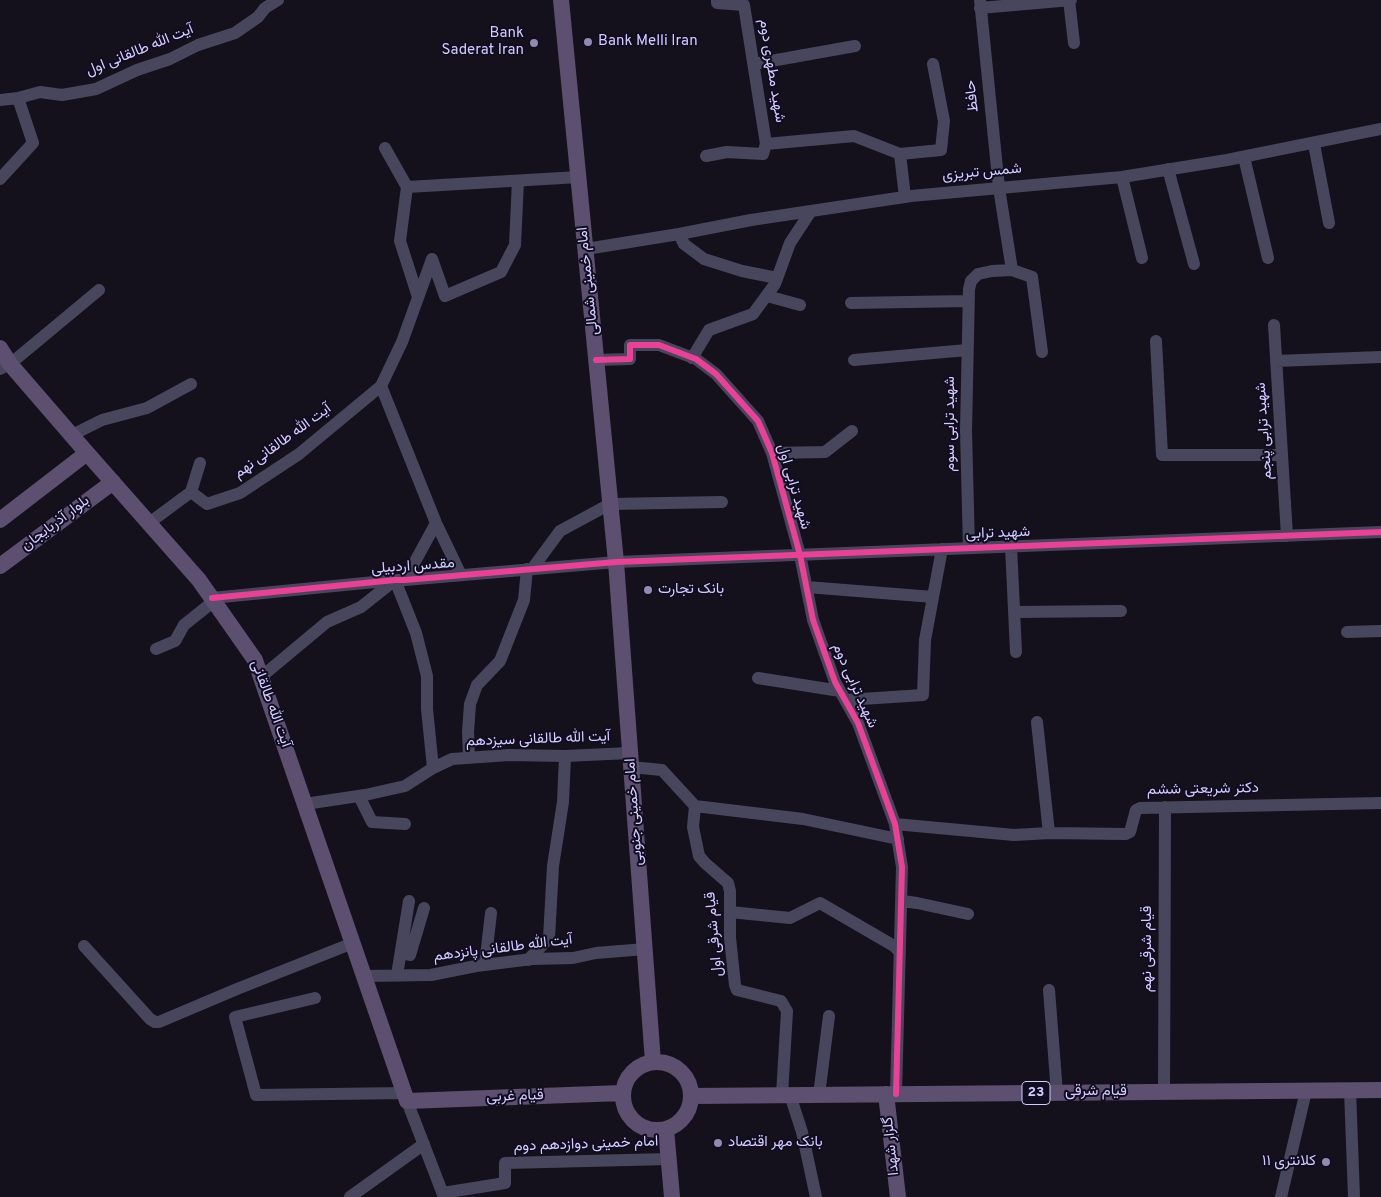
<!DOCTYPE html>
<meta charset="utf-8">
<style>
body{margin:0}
canvas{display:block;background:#14111c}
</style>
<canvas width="1381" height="1197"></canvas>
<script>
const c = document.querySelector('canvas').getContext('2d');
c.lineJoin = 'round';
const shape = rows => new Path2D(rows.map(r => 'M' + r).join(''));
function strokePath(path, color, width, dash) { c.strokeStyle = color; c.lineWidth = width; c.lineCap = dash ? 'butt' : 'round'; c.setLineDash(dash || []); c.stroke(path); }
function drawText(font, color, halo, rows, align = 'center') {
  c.font = font + ' Overpass,Vazirmatn,sans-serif'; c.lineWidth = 4; c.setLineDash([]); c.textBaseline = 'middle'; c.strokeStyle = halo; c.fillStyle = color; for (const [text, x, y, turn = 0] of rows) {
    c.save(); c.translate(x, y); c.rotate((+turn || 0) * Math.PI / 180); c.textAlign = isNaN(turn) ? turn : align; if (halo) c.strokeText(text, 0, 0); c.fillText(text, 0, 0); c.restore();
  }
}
strokePath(shape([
 [1069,0,1074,43],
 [980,8,1071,0],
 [754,64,855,46],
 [0,100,18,98,40,92,62,95,96,89,137,70,170,59,198,45,235,33,258,17,265,8,278,0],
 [766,144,854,136,900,154,905,197],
 [1314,144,1329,223],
 [385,148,407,187,400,241,418,297],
 [900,154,941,150,944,121,933,64],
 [706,156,727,152,763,154,766,144,744,5,717,3,717,0],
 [1244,157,1268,258],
 [1168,169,1194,264],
 [1122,177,1142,258],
 [0,179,33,143,18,98],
 [407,187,579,177],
 [679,234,684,244,704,259,742,271,777,278],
 [586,249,679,234,751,220,911,196,1122,177,1227,160,1381,129],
 [432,259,402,342,381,386,436,523,461,575],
 [432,259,445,296,501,272,515,245,518,181],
 [1012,270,1032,277,1042,352],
 [767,296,800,305],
 [851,303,968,301],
 [1274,325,1287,536],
 [1156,341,1162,455,1282,455],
 [692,358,709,330,753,314,775,284,790,243,811,211],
 [596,360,630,359,630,345,659,345,696,359,716,374,758,421,772,453,800,555,813,620,835,682,858,723,895,824,902,867,896,1094],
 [854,360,967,350],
 [1276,361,1381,357],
 [0,369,10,364,99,290],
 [72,435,102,420,147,408,191,384],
 [772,453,825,452,852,431],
 [191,492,200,463],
 [149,523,191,492,207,504,240,493,299,454,381,386],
 [1011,546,1016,652],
 [969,548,966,431,969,289,971,281,978,274,992,271,1012,270,999,188,980,0],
 [532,569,560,531,610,504,722,502],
 [405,580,436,523],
 [807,587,933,597],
 [212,598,395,580,405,580,616,562,1381,532],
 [1015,612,1121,611],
 [1347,632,1381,631],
 [156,649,175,641,184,625,214,601],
 [261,677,327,622,361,607,395,580,416,633,427,676,427,709,433,768],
 [758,678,840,691],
 [846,700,923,695,925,640,942,549],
 [1037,722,1049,833],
 [469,757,468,732,470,704,477,685,500,661,524,600,527,569],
 [631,767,662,770,695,806,803,819,898,839],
 [359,796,372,822,405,824],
 [305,804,365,795,405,786,433,768,452,759,509,755,565,756,630,753],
 [695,806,693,827,699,856,705,863,728,883,730,891,730,938,735,985,737,990,781,1001,787,1011,782,1095],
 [895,824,1014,835,1049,833,1126,834,1130,832,1136,810,1140,808,1381,803],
 [902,901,917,903,968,914],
 [730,912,790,918,820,903,894,946,900,952],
 [84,946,150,1019,155,1022,159,1022,237,989,353,943],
 [401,953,410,955,424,908],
 [528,960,549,938,553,866,563,802,565,756],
 [485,965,491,913],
 [397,975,409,901],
 [364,976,431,975,476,966,532,959,573,958,596,953,645,949],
 [1049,990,1057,1093],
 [315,998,235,1017,256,1095,405,1093],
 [1350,1090,1354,1197],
 [1164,1092,1165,807],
 [790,1095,802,1132,816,1197],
 [819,1095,829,1016],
 [407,1101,444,1197],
 [443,1193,505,1183,505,1163,669,1159],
 [350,1197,424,1144],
 [1281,1197,1306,1091]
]), '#48465d', 12);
strokePath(shape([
 [561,0,616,562,653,1062],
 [0,348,10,364,87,453,199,580,255,660,407,1101,622,1093],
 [0,520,87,453],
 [0,566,113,482],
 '623 1096a34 34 0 1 1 68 0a34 34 0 1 1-68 0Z',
 [886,1094,898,1197],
 [692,1096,1381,1090],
 [666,1129,672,1197]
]), '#5d4f6f', 16);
strokePath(shape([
 [596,360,630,359,630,345,659,345,696,359,716,374,758,421,772,453,800,555,813,620,835,682,858,723,895,824,902,867,896,1094],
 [212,598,395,580,405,580,616,562,1381,532]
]), '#ea4096', 6);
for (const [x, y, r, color] of [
 [588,42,5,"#918bb0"],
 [534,43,5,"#918bb0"],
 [648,590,5,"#918bb0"],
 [718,1143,5,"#918bb0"],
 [1326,1162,5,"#918bb0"]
]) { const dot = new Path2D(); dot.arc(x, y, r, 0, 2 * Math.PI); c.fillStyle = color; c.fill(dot); strokePath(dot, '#110d20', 2); }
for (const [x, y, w] of [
 [1036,1093,28]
]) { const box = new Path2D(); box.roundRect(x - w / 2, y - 11.5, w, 23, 4); c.fillStyle = '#110d20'; c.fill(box); strokePath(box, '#d4ccff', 1); }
drawText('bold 14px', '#d4ccff', null, [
 ["23",1036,1093]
]);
drawText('15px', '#d4ccff', '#110d20', [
 ["Bank",524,34,"right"],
 ["Saderat Iran",524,51,"right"],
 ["Bank Melli Iran",598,42],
 ["بانک تجارت",658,590],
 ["بانک مهر اقتصاد",728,1143],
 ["کلانتری ۱۱",1316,1162,"right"]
], 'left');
drawText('15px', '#d4ccff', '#110d20', [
 ["آیت الله طالقانی اول",140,51,-22],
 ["شهید مطهری دوم",771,71,81],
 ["حافظ",973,96,-96],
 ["شمس تبریزی",982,173,-5],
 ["امام خمینی شمالی",589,281,-96],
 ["شهید ترابی سوم",951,424,-90],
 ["شهید ترابی پنجم",1265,431,-94],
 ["آیت الله طالقانی نهم",283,442,-36],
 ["شهید ترابی اول",793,487,74],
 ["بلوار آذربایجان",56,524,-37],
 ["شهید ترابی",998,534,-2],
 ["مقدس اردبیلی",413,567,-4],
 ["شهید ترابی دوم",854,686,66],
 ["آیت الله طالقانی",270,704,70],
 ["آیت الله طالقانی سیزدهم",538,740,-2],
 ["دکتر شریعتی ششم",1203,790,-1],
 ["امام خمینی جنوبی",635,812,-94],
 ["قیام شرقی اول",715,934,-95],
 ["آیت الله طالقانی پانزدهم",503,949,-7],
 ["قیام شرقی نهم",1148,949,-90],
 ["قیام شرقی",1096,1092],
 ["قیام غربی",515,1097,-2],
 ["امام خمینی دوازدهم دوم",586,1145,-2],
 ["گلزار شهدا",892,1146,-96]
]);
</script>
